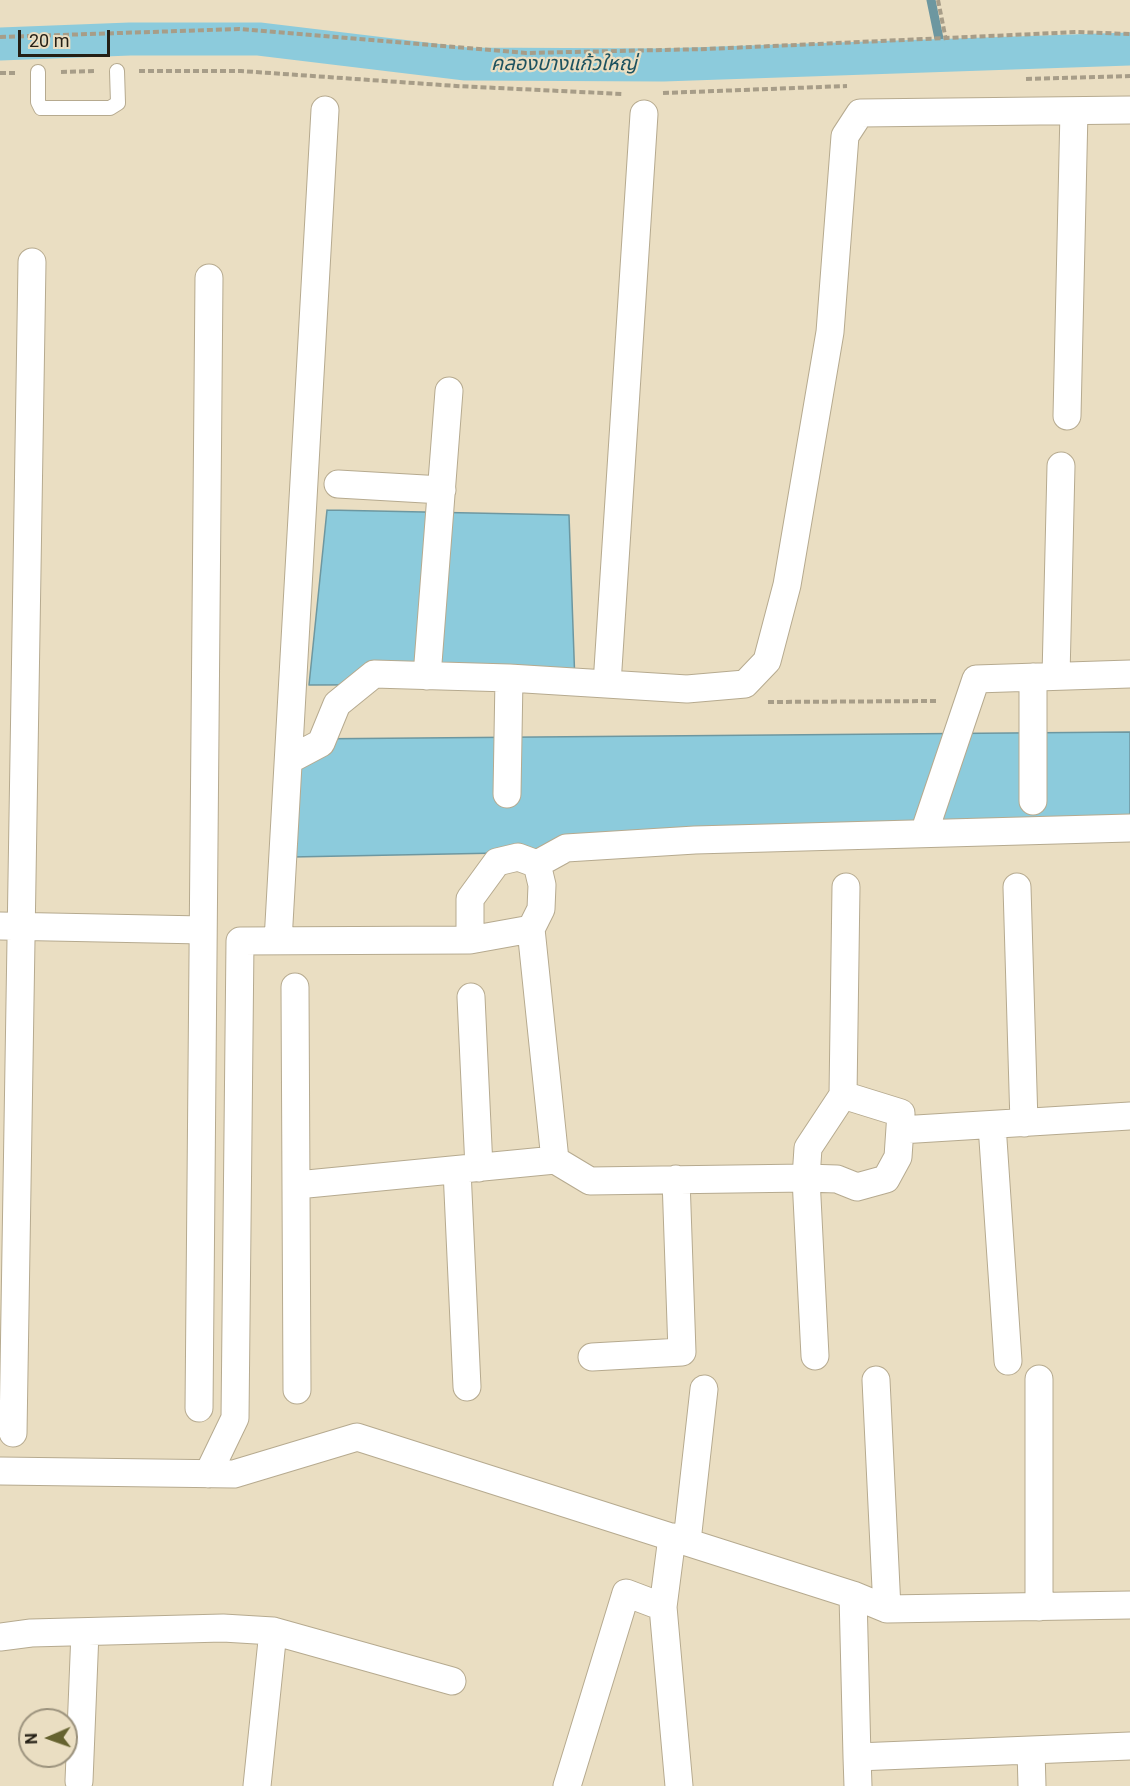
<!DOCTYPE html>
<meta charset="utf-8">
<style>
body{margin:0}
#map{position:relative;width:1130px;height:1786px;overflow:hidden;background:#eadec2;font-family:Roboto,sans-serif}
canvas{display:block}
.north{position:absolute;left:18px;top:1708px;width:60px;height:60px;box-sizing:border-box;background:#eadec2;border:2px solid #9b927d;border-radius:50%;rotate:268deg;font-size:16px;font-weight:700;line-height:24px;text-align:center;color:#241f15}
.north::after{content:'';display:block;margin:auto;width:21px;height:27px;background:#65622f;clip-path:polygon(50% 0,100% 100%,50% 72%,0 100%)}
.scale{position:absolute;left:18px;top:30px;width:92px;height:27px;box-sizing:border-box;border:3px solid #241f15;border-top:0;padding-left:8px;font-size:18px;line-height:21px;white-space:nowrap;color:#241f15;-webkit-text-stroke:4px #eadec2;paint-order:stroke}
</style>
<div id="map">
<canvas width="1130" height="1786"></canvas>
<div class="north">N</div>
<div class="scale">20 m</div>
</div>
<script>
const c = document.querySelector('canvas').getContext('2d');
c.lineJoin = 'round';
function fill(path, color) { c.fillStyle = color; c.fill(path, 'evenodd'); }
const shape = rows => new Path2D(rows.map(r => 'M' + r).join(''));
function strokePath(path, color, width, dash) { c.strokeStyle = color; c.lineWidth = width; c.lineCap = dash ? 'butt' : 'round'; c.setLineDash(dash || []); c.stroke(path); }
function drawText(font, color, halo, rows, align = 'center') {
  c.font = font + ' Roboto,"Noto Sans Thai",sans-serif'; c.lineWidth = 4.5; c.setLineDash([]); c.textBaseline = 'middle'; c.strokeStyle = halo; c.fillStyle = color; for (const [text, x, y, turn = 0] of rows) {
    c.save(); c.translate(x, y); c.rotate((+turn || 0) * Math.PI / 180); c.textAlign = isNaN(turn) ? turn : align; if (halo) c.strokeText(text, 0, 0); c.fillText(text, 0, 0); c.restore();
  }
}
const water = shape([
 [327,510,569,515,575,684,309,685,327,510],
 [1130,732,1130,841,291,857,300,739,1130,732]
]);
fill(water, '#8ccbdc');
strokePath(water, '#6d97a0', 1.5);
strokePath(shape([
 [931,0,942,53]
]), '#6d97a0', 9);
strokePath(shape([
 [0,44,130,39,259,39,466,64,663,65,1130,49]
]), '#8ccbdc', 33);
const lane = shape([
 [38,72,38,102,41,108,110,108,118,103,117,71]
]);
const street = shape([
 [1067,416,1074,111],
 [338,484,442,490],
 [427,676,449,391],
 [1056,676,1061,466],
 [607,684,644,114],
 [289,760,321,743,337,704,374,674,509,678,687,689,745,684,767,661,787,585,830,332,845,136,860,113,1130,110],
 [507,794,509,678],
 [1033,801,1033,677],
 [924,833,976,679,1130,674],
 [537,864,566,848,695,840,1130,828],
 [1017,887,1024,1123],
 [0,926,203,930],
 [531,929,555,1160,590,1181,806,1178,808,1148,843,1095,901,1113,898,1157,886,1179,857,1187,837,1179,806,1178,815,1356],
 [278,941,325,110],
 [295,987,297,1390],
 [471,997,479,1168],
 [843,1095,846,887],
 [992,1125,1008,1361],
 [900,1130,1130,1116],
 [457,1170,467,1387],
 [297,1185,555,1160],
 [592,1357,682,1352,676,1179],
 [876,1380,887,1609],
 [199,1408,209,278],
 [13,1433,32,262],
 [0,1471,234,1474,357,1437,853,1595,887,1609,1130,1605],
 [208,1474,235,1418,240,941,470,940,531,929,541,909,542,885,537,864,518,857,497,862,470,899,470,940],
 [672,1537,663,1607,679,1786],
 [687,1541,704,1389],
 [853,1595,857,1757,1130,1746],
 [1039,1607,1039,1379],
 [0,1637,31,1633,223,1628,273,1631,452,1681],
 [1031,1750,1032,1786],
 [857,1757,858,1786],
 [79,1781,85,1632],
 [257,1786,273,1631],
 [567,1786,626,1593,663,1607]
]);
strokePath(lane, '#b6aa8f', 16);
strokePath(street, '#b6aa8f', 29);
strokePath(shape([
 [938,0,946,40],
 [0,37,239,29,526,53,707,49,1077,32,1130,34],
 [139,71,241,71,456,86,623,94],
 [61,72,95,71],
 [0,73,17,73],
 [1026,79,1130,76],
 [663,93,847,86],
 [768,702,937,701]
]), '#a79d88', 4, [6, 3]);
strokePath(lane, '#fff', 14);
strokePath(street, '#fff', 27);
drawText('italic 20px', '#1d525f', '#eadec2', [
 ["คลองบางแก้วใหญ่",564,65]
]);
</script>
